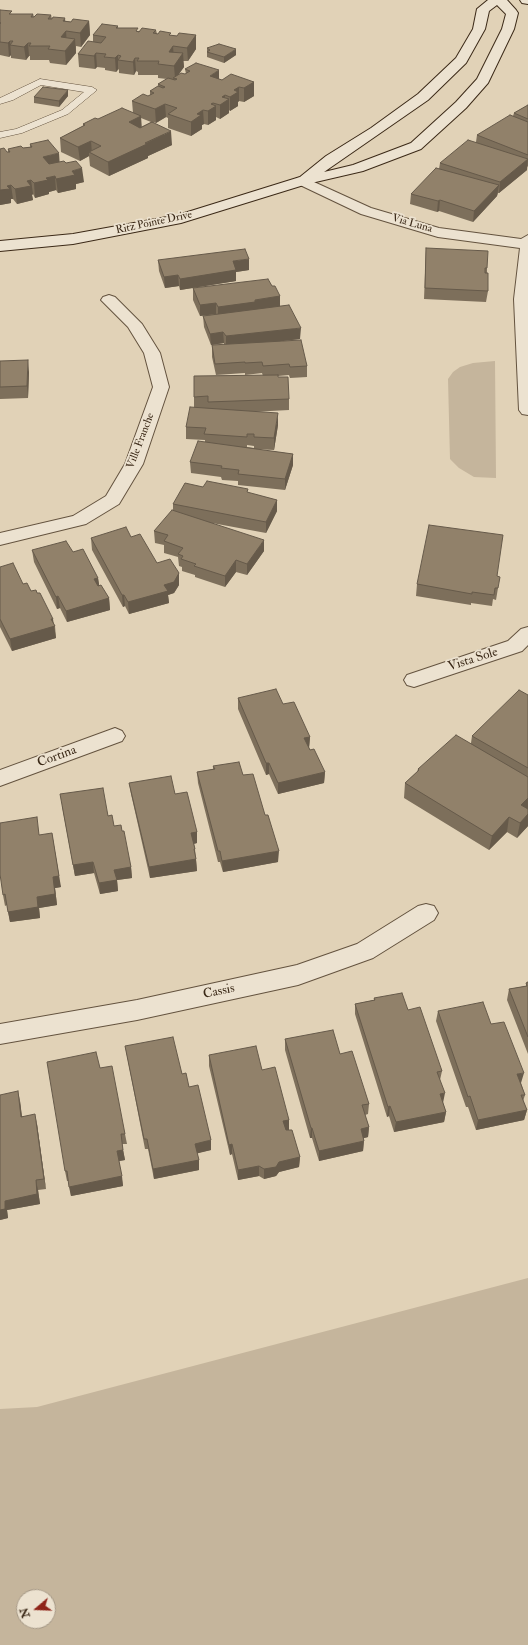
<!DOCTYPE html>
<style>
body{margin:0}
#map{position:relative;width:528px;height:1645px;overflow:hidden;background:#e1d2b7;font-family:"IM FELL Double Pica",serif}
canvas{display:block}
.north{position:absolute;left:16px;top:1589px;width:40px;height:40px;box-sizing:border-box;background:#ece2d0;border:1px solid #a59886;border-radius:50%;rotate:251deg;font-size:11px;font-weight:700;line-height:16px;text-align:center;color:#3b2917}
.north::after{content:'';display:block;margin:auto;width:14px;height:18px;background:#8f2418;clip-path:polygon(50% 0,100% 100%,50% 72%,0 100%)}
</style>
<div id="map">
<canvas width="528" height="1645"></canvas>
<div class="north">N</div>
</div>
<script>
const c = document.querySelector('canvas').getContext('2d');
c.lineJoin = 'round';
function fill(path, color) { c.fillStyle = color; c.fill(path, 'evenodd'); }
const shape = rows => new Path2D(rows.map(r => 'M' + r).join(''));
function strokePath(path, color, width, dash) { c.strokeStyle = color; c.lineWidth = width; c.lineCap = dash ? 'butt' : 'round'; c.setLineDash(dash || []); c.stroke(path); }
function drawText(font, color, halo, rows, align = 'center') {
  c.font = font + ' "IM FELL Double Pica",serif'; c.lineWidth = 3.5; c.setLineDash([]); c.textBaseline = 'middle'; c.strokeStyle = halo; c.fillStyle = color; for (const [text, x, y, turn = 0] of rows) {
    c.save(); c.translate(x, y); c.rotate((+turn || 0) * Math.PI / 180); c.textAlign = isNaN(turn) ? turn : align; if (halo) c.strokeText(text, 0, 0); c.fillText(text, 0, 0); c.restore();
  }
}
fill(shape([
 [495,361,496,478,474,477,459,468,450,459,448,379,453,372,460,367,473,363],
 [528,1278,528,1645,0,1645,0,1409,37,1407],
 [24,1597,48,1597,48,1621,24,1621]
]), '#c5b59c');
const lane = shape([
 [40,79,92,87,97,90,68,114,22,133,0,138,0,132,16,129,62,110,84,92,41,85,13,100,0,104,0,98,40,79]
]);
const street = shape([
 [303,177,371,208,439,228,521,239,528,235,528,415,522,414,519,410,514,299,520,248,438,237,361,214,298,184,296,181,298,178,303,177],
 [109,295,115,297,142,324,160,353,169,387,143,464,119,504,86,524,0,545,0,533,73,516,106,496,125,464,153,387,144,353,128,327,101,300,103,297,109,295],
 [528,627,528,645,522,651,414,687,407,685,404,680,407,675,508,641,521,629,528,627],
 [115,728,122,731,125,736,122,741,0,786,0,770,115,728],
 [426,904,434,906,438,913,434,920,373,958,298,985,137,1020,0,1044,0,1024,137,1000,297,965,357,944,418,906,426,904]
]);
const secondary = shape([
 [488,0,507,0,516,10,518,13,514,29,488,83,466,108,421,149,363,171,307,184,181,223,73,244,0,251,0,241,73,234,178,215,300,177,326,156,371,128,418,94,456,58,473,29,477,9,488,0],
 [497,5,506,14,502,29,477,79,456,102,411,143,353,165,324,172,428,100,466,63,485,29,489,11,497,5],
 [520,0,528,0,528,4,522,3,520,0]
]);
strokePath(lane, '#64533f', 1);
strokePath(street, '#64533f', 2);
strokePath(secondary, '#3b2917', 2);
fill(lane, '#ece2d0');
fill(street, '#ece2d0');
fill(secondary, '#ece2d0');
fill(shape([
 [0,10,12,14,33,14,34,17,51,15,52,19,71,22,89,21,90,35,81,47,76,46,76,53,66,65,50,63,49,60,30,60,30,56,29,56,26,60,11,58,11,55,9,57,0,55],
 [118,26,118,28,138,31,156,30,157,34,177,36,196,35,196,49,188,61,183,61,184,67,179,74,186,74,185,69,222,80,254,82,254,96,244,102,239,101,238,102,238,106,230,111,229,110,229,113,220,119,216,117,216,120,208,125,204,124,202,125,202,129,191,136,168,128,168,118,166,117,156,123,153,122,172,145,148,156,148,158,109,176,90,166,89,156,80,161,61,152,60,138,83,126,83,124,98,119,133,113,132,101,148,96,150,95,150,91,158,87,158,84,167,79,158,78,158,75,138,75,138,72,136,71,134,75,119,73,119,69,116,72,105,70,105,68,97,67,95,69,79,67,78,54,93,42,93,35],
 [141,118,151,122,141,127],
 [207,48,236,55,224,63,207,57],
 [68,96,59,107,34,103,34,97],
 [528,105,528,167,527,166,527,170,499,193,498,193,497,196,473,222,439,211,437,212,410,204,411,194,439,169,440,163,476,142,477,135,513,116,514,113],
 [30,144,59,162,84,182,76,184,76,189,58,193,56,190,49,192,49,194,35,198,33,194,32,195,33,200,17,204,13,199,11,199,11,203,0,205,7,152,8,152,8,149,23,148,30,147],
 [426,248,487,268,487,273,488,291,486,302,424,299],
 [158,260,249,270,236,272,236,281,180,290,179,286,165,288,159,271],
 [272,286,280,296,280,306,300,339,280,341,307,366,307,377,290,378,289,375,278,376,278,377,289,399,289,410,251,412,278,425,274,450,255,449,293,454,293,465,285,490,238,485,238,481,222,480,221,477,191,473,190,462,205,442,205,440,186,439,186,427,194,407,194,397,263,376,262,373,245,375,245,373,216,375,212,357,212,345,224,345,224,343,211,345,204,327,203,316,216,314,200,316,193,300,193,288],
 [247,445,254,446,254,448,247,447],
 [0,361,29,372,28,398,0,399],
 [203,487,248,493,277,500,277,511,266,533,212,523,264,551,247,575,236,572,225,587,195,577,195,575,182,571,182,567,179,566,178,557,164,553,164,545,155,543,154,531,173,511,173,504],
 [131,537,179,585,174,593,168,595,169,603,129,614,125,606,123,607,92,550,91,538],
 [32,550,73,552,98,578,99,586,109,598,110,610,67,622,60,608,57,609,34,562],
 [0,567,23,584,31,591,55,626,56,638,12,651,0,627],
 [497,576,498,588,496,600,493,599,492,606,471,603,471,605,416,596,417,584],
 [528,695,528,826,517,838,507,832,489,850,404,798,405,783,417,772,418,769,471,743,472,736],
 [238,698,283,704,310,737,309,748,325,772,324,783,278,794,269,774,266,775,238,709],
 [213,766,243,775,278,862,223,872,220,862,218,862,198,783,197,772,213,769],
 [129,783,175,794,197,832,197,843,194,844,195,849,197,871,150,878,131,794],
 [62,806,108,816,114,826,131,867,132,878,117,880,118,891,100,894,94,873,75,876],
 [39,835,61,887,55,888,57,905,39,908,40,918,10,922,7,905,5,906,3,895],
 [528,982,528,1054,507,1000,509,989,526,986,526,983],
 [374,998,408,1010,442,1071,440,1080,443,1103,446,1112,444,1122,394,1132,389,1116,387,1117,355,1014,355,1004,374,1000],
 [438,1011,491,1024,521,1083,525,1095,523,1101,527,1110,524,1120,476,1130,468,1107,466,1107,436,1021],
 [285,1039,340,1054,369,1104,368,1114,365,1115,369,1127,368,1137,364,1138,363,1151,319,1161,312,1138,310,1138,285,1050],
 [125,1046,182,1074,189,1087,211,1150,197,1153,199,1160,199,1170,154,1179,148,1149,145,1149,127,1056],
 [209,1055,262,1070,289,1120,289,1130,300,1157,299,1167,279,1172,276,1176,264,1179,259,1176,238,1180,232,1154,230,1155,209,1066],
 [100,1068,125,1134,127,1144,122,1144,125,1160,119,1161,123,1186,71,1196,69,1181,67,1181,65,1171],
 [20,1101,22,1116,37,1124,46,1189,38,1190,40,1204,7,1210,8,1218,0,1220]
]), '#7d6f5b');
fill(shape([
 [65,18,66,31,67,45,61,37,63,21],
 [89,21,90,35,81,47,80,33],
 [196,35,196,49,188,61,187,48],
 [75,39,76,53,66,65,65,51],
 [10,41,11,55,9,57,8,43],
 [28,43,29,56,26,60,24,47],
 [173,46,174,60,169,52],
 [236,49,236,55,224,63,224,57],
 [96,53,97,67,95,69,94,56],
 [183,53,184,67,175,79,175,78,174,66],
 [118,55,118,69,116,72,115,58],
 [135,58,136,71,134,75,133,62],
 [219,70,219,84,210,76],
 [254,82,254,96,244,102,244,88],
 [239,87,239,101,238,102,238,106,230,111,230,97,234,90],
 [68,90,68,96,59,107,59,101],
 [225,95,225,102,229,99,229,113,220,119,220,105,222,97],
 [213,103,213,108,216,106,216,120,208,125,208,111,211,104],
 [165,104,166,117,156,123,155,109],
 [203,110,204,124,202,125,202,129,191,136,191,122,197,114],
 [141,116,142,130,129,122],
 [171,131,172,145,148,156,148,158,109,176,108,162],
 [91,141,92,154,89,152,89,156,80,161,78,147],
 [59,153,60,168,45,171,43,157],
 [528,159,527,170,499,193,500,182],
 [82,168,84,182,76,184,76,189,58,193,56,179,72,171],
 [55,176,56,190,49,192,49,194,35,198,34,183,46,178],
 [31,180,33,194,32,195,33,200,17,204,15,189,27,181],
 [11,185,13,199,11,199,11,203,0,205,0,190,7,186],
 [499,185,497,196,473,222,474,211],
 [440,200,439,211,437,212,438,201],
 [249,259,249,270,236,272,236,281,180,290,180,279,233,261],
 [178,275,179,286,165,288,164,277],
 [280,296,280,307,218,318,218,307],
 [216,303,216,314,200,316,200,305],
 [301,328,300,339,226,348,226,336],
 [223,332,224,343,211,345,210,334],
 [28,360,29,372,28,398,27,386],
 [278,413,278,425,274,450,274,438],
 [293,454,293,465,285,490,285,479],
 [277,500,277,511,266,533,266,522],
 [264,540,264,551,247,575,247,564],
 [236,560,236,572,225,587,225,576],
 [179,573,179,585,174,593,168,595,169,603,129,614,128,602,164,585],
 [98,578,100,590,94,579],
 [122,595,124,595,125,606,123,607],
 [58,596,60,608,57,609,56,597],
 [109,598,110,610,67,622,66,611],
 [51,619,53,619,56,638,12,651,10,639],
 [310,737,309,748,304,738],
 [266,763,269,763,269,774,266,775],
 [325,772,324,783,278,794,278,783],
 [528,798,528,810,521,805],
 [528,814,528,826,517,838,520,823],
 [509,817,507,832,489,850,492,836],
 [197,832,197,843,192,844,191,833],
 [52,833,61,887,55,888,57,905,39,908,40,918,10,922,8,912,53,877],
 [279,851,278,862,223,872,222,861],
 [196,859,197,871,150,878,149,867],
 [93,862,94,873,75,876,73,865],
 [131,867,132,878,117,880,118,891,100,894,99,883,114,870],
 [524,1073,521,1083,515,1084,517,1074],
 [18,1091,20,1101,23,1127,21,1117],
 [445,1093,443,1103,440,1094],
 [390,1106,389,1116,387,1117,388,1107],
 [527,1110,524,1120,476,1130,478,1120],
 [446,1112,444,1122,394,1132,396,1122],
 [35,1114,37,1124,46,1189,44,1179],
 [289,1120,289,1130,283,1131,283,1121],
 [369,1127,368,1137,360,1139,361,1129],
 [311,1128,312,1128,312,1138,310,1138],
 [211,1140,211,1150,195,1154,195,1144],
 [364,1141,363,1151,319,1161,319,1151],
 [232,1144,232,1154,230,1155,229,1145],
 [123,1150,125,1160,119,1161,117,1151],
 [300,1157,299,1167,279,1172,276,1176,264,1179,264,1169,279,1162],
 [199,1160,199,1170,154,1179,153,1169],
 [259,1166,259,1176,238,1180,238,1170],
 [122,1176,123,1186,71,1196,69,1187],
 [36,1180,38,1190,40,1204,7,1210,8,1218,0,1220,0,1210,5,1201]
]), '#665a4a');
const building = shape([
 [0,10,12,11,9,14,33,14,31,17,34,17,37,14,51,15,48,19,52,19,53,17,65,18,63,21,71,22,73,19,89,21,80,33,66,31,61,37,75,39,65,51,48,49,50,46,29,46,31,43,28,43,24,47,10,45,13,41,10,41,8,43,0,42,0,23,1,23,0,23,0,10],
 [102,24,118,26,116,28,138,28,136,31,139,32,142,28,156,30,153,33,158,34,160,31,171,33,169,35,177,36,179,33,196,35,187,48,173,46,169,52,183,53,174,66,158,64,159,61,137,61,139,58,135,58,133,62,118,60,121,56,118,55,115,58,104,57,106,54,96,53,94,56,78,54,88,41,101,43,106,37,93,35,102,24],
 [219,44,236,49,224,57,207,52,210,50,207,48,219,44],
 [196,63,219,70,210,76,222,80,231,74,254,82,244,88,239,87,234,90,238,92,230,97,225,95,222,97,229,99,220,105,213,103,211,104,216,106,208,111,203,110,197,114,201,115,191,122,168,114,177,108,165,104,155,109,132,101,143,94,148,96,154,93,150,91,158,86,163,88,165,87,158,84,168,78,175,80,177,79,173,78,181,73,185,74,190,71,185,69,196,63],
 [43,87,68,90,59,101,34,97,43,87],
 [528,105,528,119,514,113,528,105],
 [122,108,141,116,129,122,140,128,152,122,171,131,145,143,147,144,108,162,89,152,101,146,91,141,78,147,60,138,85,125,83,124,95,118,98,119,122,108],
 [510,115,528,122,528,155,477,135,510,115],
 [48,140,59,153,43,157,49,164,64,161,66,163,76,161,82,168,72,171,75,175,56,179,55,176,46,178,48,180,34,183,31,180,27,181,31,186,15,189,11,185,7,186,10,189,0,190,0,149,4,148,7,152,10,152,8,149,21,146,23,148,32,147,30,144,48,140],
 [468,140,528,159,500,182,440,163,468,140],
 [436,168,499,185,474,211,440,200,438,201,411,194,436,168],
 [426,248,488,251,487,268,485,268,485,273,488,273,488,291,425,288,426,248],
 [245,249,249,259,233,261,236,270,180,279,178,275,164,277,158,260,245,249],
 [268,279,272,286,275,286,280,296,255,300,255,302,218,307,216,303,200,305,193,288,268,279],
 [289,305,301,328,226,336,223,332,210,334,203,316,289,305],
 [301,340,307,366,290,367,289,364,263,366,262,362,245,363,245,362,215,364,212,345,301,340],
 [28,360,27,386,0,387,0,361,28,360],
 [278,375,278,377,288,377,289,399,208,402,208,396,194,397,194,376,278,375],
 [190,407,278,413,274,438,254,437,254,434,247,434,247,437,204,434,206,428,186,427,190,407],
 [198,441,293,454,285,479,238,474,239,470,221,468,222,466,190,462,198,441],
 [207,481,248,489,247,492,277,500,266,522,173,504,185,483,203,487,207,481],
 [172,510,264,540,247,564,236,560,225,576,194,566,196,564,181,559,183,556,178,554,183,548,164,541,168,535,154,531,172,510],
 [429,525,503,535,497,576,500,577,498,588,495,588,494,595,472,592,472,594,417,584,429,525],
 [126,527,131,537,140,534,157,563,170,559,179,573,174,582,164,585,168,591,128,602,124,595,122,595,91,538,126,527],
 [66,541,73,552,83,549,98,578,94,579,98,586,101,585,109,598,66,611,58,596,56,597,32,550,66,541],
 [13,563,23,584,27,583,31,591,36,590,37,593,40,593,53,619,51,619,55,626,10,639,0,619,0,567,13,563],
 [276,689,283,704,294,702,310,737,304,738,310,750,314,749,325,772,278,783,269,763,266,763,238,698,276,689],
 [519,690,528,695,528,768,472,736,519,690],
 [456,735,528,777,528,798,521,805,528,809,528,814,520,823,509,817,492,836,405,783,419,770,418,769,456,735],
 [239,762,243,775,253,774,265,815,268,815,279,851,222,861,220,851,218,851,197,772,215,769,213,766,239,762],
 [171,776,175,794,187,792,197,832,191,833,195,849,194,849,196,859,149,867,129,783,171,776],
 [103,788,108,816,112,815,114,826,121,825,122,831,124,831,131,867,114,870,117,880,99,883,93,862,73,865,60,794,103,788],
 [37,817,39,835,52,833,59,876,53,877,55,894,37,897,38,907,8,912,5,894,3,895,0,874,0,823,37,817],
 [528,982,528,1037,509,989,527,986,526,983,528,982],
 [402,993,408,1010,420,1007,442,1071,437,1072,445,1093,440,1094,446,1112,396,1122,390,1106,388,1107,355,1004,375,1000,374,998,402,993],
 [483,1002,491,1024,504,1022,524,1073,517,1074,525,1095,521,1095,527,1110,478,1120,470,1096,468,1097,438,1011,483,1002],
 [333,1030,340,1054,352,1051,369,1104,362,1105,369,1127,361,1129,364,1141,319,1151,312,1128,311,1128,285,1039,333,1030],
 [173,1037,182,1074,186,1073,189,1087,198,1085,211,1140,195,1144,199,1160,153,1169,147,1139,144,1139,125,1046,173,1037],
 [256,1046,262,1070,275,1067,289,1120,283,1121,286,1130,292,1130,300,1157,279,1162,276,1167,264,1169,259,1166,238,1170,232,1144,229,1145,209,1055,256,1046],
 [96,1052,100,1068,112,1066,125,1134,121,1134,123,1150,117,1151,122,1176,69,1187,67,1171,65,1171,47,1062,96,1052],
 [18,1091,21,1117,35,1114,44,1179,36,1180,37,1194,5,1201,5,1209,0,1210,0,1095,18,1091]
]);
fill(building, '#91816a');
strokePath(building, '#665a4a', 1);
drawText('11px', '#3b2917', '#ece2d0', [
 ["Ritz Pointe Drive",154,223,-12],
 ["Via Luna",412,224,16],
 ["Ville Franche",141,441,-69]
]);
drawText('13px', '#3b2917', '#ece2d0', [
 ["Vista Sole",473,660,-18],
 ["Cortina",57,757,-20],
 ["Cassis",219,992,-12]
]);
</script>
